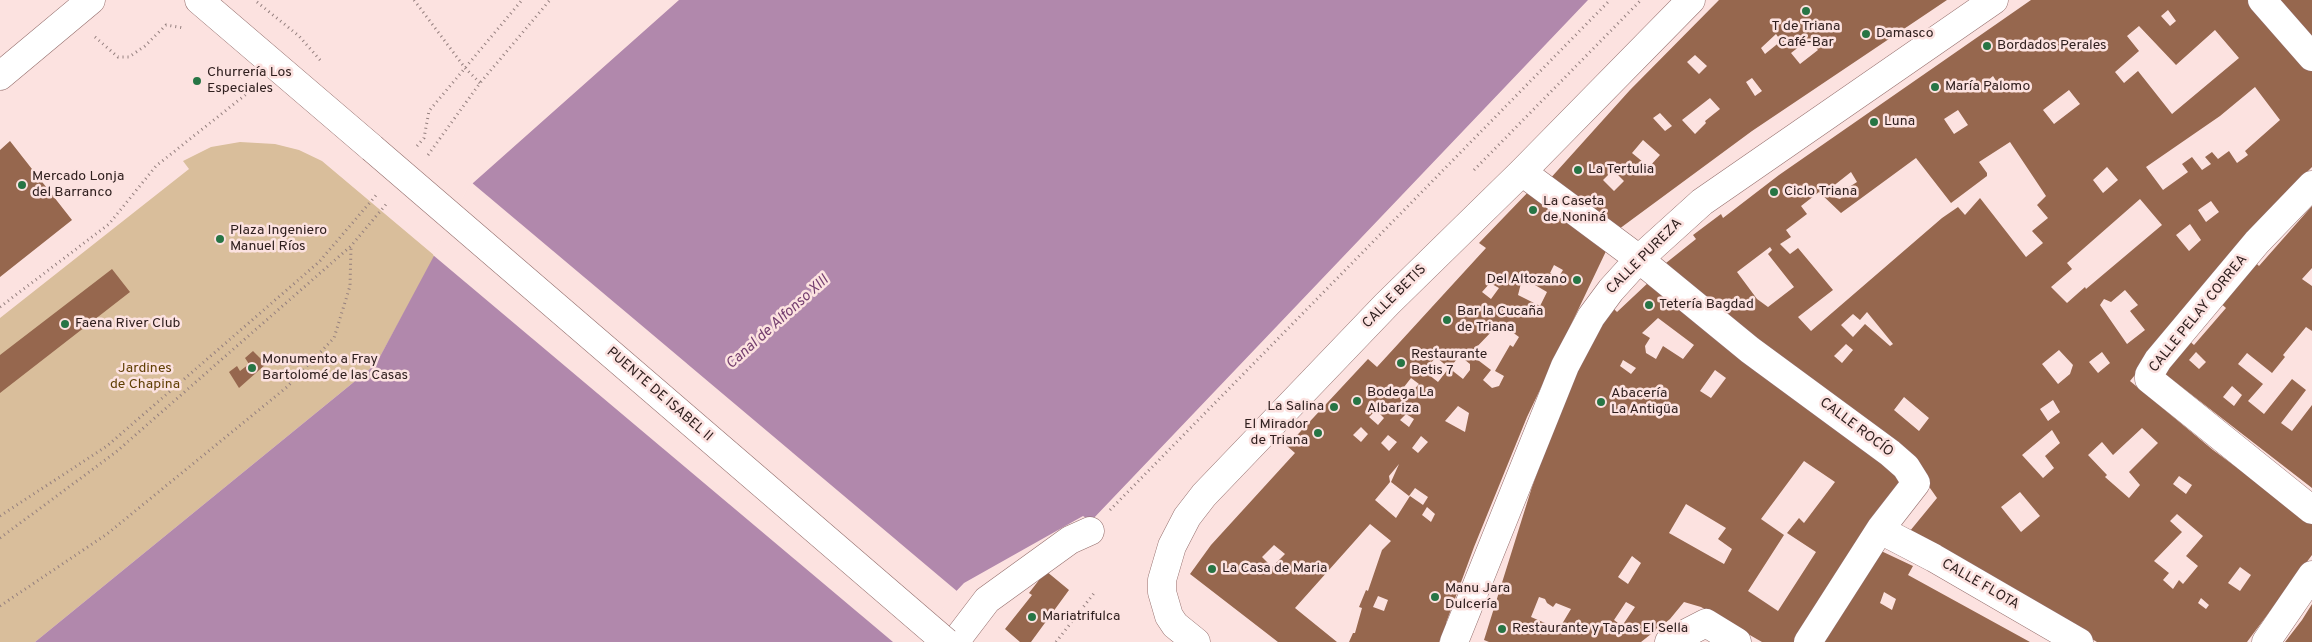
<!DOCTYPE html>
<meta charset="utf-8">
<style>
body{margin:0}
canvas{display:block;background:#fce2e0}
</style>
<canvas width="2312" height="642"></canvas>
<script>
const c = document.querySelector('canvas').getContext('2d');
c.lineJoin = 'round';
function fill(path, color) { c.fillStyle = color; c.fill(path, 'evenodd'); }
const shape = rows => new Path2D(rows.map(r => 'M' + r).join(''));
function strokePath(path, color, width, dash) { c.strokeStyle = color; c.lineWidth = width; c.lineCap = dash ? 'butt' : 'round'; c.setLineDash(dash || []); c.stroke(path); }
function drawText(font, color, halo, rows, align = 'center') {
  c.font = font + ' Overpass,sans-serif'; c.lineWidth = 5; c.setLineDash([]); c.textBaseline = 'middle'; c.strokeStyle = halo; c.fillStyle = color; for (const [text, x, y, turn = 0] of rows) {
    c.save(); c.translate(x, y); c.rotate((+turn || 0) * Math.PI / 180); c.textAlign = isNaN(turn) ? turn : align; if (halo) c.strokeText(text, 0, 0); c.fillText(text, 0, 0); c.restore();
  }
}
fill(shape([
 [240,142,275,144,299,150,322,161,435,256,376,364,35,642,0,642,0,318,189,169,183,161,211,147]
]), '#d9be9b');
fill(shape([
 [679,0,1588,0,1091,521,1083,516,964,583,908,642,35,642,376,364,473,183]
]), '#b188ac');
fill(shape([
 [471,182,634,319,958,592,912,642,893,642,433,255]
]), '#fce2e0');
fill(shape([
 [1719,0,1947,0,1752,131,1615,232,1548,181,1630,90],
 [1776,34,1781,41,1765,54,1761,48],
 [1809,39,1818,50,1800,64,1791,53],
 [1695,55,1707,66,1699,74,1687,62],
 [1752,78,1762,91,1755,96,1746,82],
 [1710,98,1720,109,1705,121,1706,123,1695,134,1682,120],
 [1660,113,1672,126,1665,131,1653,118],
 [1643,140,1660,155,1649,167,1632,153],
 [1613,170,1624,181,1614,191,1603,180],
 [2031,0,2251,0,2312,70,2312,167,2280,199,2130,381,2213,450,2312,523,2312,555,2247,642,2097,642,1981,572,1905,537,1937,498,1918,471,1661,267,1696,239,1693,235,1721,214,1723,218,1779,175],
 [2168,10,2176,21,2170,26,2161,16],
 [2139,26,2176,65,2215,30,2239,58,2172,114,2138,71,2124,83,2115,72,2139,51,2127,36],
 [1993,76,2000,87,1993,93,1986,82],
 [2255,87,2280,120,2245,151,2248,155,2237,163,2229,151,2218,159,2212,152,2205,157,2211,164,2202,170,2192,157,2182,164,2188,172,2163,190,2146,167,2220,116],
 [2069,90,2080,104,2054,124,2043,110],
 [1958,110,1968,125,1954,134,1944,119],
 [2010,142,2046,196,2037,205,2048,218,2032,231,2043,243,2026,257,1980,198,1965,215,1958,207,1942,218,1811,331,1798,317,1833,290,1798,248,1790,254,1780,244,1791,237,1786,230,1807,214,1801,206,1819,192,1841,213,1916,158,1951,203,1987,176,1987,173,1979,162],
 [2107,167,2118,180,2103,193,2093,180],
 [1851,172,1857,182,1846,189,1848,192,1840,199,1833,197,1827,191],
 [2140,199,2162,225,2086,289,2085,287,2067,303,2051,287,2072,269,2067,263],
 [2211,201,2219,212,2206,222,2198,210],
 [2190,224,2201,240,2189,251,2176,235],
 [1770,247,1772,250,1768,254,1794,287,1768,307,1757,299,1737,272],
 [2125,290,2138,305,2130,311,2145,330,2127,344,2100,305,2104,299,2111,302],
 [1867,312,1893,344,1890,346,1865,324,1853,337,1841,325,1853,314,1860,320],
 [1846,344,1853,350,1842,363,1834,356],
 [2059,350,2073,365,2070,374,2058,384,2042,364],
 [2102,352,2110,363,2098,373,2089,362],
 [1904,397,1929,418,1919,431,1894,410],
 [2053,400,2060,412,2048,421,2040,409],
 [2142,428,2158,443,2129,472,2140,485,2129,498,2105,477,2107,475,2088,455,2102,442,2113,455],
 [2052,430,2060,443,2045,456,2054,468,2043,478,2022,455],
 [2179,476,2192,485,2186,494,2173,484],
 [2020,492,2040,516,2021,532,2001,507],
 [2177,514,2203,536,2186,556,2198,566,2183,584,2179,580,2173,589,2163,580,2169,573,2154,561,2182,532,2170,521],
 [2240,567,2251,575,2240,591,2228,583],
 [2201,598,2209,605,2206,609,2198,603],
 [2271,0,2312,0,2312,45],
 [10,141,72,220,0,277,0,150],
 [1532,188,1608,247,1527,417,1474,547,1446,623,1447,624,1439,642,1349,642,1353,633,1355,633,1362,608,1359,607,1366,590,1368,591,1382,550,1391,541,1370,524,1295,608,1337,642,1278,642,1190,574,1211,545,1295,453,1287,446,1368,359,1377,367,1486,248,1479,243],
 [1554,265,1563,270,1558,278,1550,273],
 [1490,283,1499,288,1491,299,1482,292],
 [1521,283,1535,285,1547,292,1540,306,1518,295],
 [1504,326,1519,337,1513,347,1510,345,1495,371,1504,376,1499,386,1492,388,1483,380,1491,370,1470,354,1495,328,1500,332],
 [1460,356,1470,364,1470,370,1463,379,1449,368,1438,382,1424,371,1436,357,1449,368],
 [1411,378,1419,384,1411,393,1404,387],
 [1458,406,1469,413,1465,432,1445,421],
 [1376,410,1384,418,1378,425,1369,417],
 [1406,414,1414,419,1409,427,1400,420],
 [1361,427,1368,434,1361,442,1353,435],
 [1388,435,1397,442,1389,451,1381,443],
 [1421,436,1428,442,1418,453,1412,448],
 [1399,464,1391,482,1409,496,1415,488,1428,497,1423,505,1410,496,1396,518,1375,500,1390,482,1389,476],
 [1427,507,1435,514,1431,522,1422,515],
 [1274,545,1285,554,1272,567,1262,557],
 [1378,596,1388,600,1384,611,1373,607],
 [2312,206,2312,268,2302,279,2312,286,2312,331,2306,327,2283,355,2285,357,2272,373,2247,353,2238,364,2263,384,2248,401,2264,414,2292,379,2306,390,2281,423,2292,431,2312,405,2312,488,2161,371,2187,339,2194,345,2226,308,2218,301,2253,260,2259,266],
 [2196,352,2206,362,2199,369,2189,360],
 [2232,386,2242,395,2234,406,2223,397],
 [112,269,130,292,0,393,0,355],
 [1650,281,1906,479,1798,642,1762,642,1701,607,1684,602,1670,619,1641,642,1489,642,1484,640,1532,487,1578,360,1613,308,1617,312],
 [1658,318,1694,345,1683,359,1663,346,1656,359,1646,353,1645,346,1650,338,1642,333],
 [1623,360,1636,368,1631,374,1620,366],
 [1715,370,1726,378,1711,398,1700,391],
 [1804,461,1835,482,1804,523,1799,518,1787,533,1816,552,1778,611,1748,591,1784,535,1761,519],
 [1686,504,1726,528,1718,539,1732,549,1724,564,1669,533],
 [1632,556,1641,563,1628,584,1618,577],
 [1539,597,1545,599,1547,603,1553,607,1556,603,1571,609,1559,629,1531,617],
 [1626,602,1635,607,1622,626,1614,620],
 [253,351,266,364,239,388,229,372,237,366,240,371,249,364,245,358],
 [1879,550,1913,566,1908,575,2030,642,1810,642],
 [1884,592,1896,599,1892,610,1880,603],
 [1046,571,1069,590,1031,642,1020,642,1005,629,1032,595,1029,593],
 [2312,604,2312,642,2285,642,2302,620]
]), '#96674e');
const street = shape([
 [2262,0,2312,57],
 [1522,172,1639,259,1750,350,1890,453,1906,467,1916,483,1881,528,1808,642],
 [2312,185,2257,242,2158,360,2149,375,2149,379,2312,510],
 [1881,528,1888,534,1934,558,2079,642],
 [955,642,987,600,1070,540,1090,531],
 [1196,642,1175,625,1169,616,1162,592,1162,580,1172,546,1187,517,1204,495,1387,304,1522,172,1691,0],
 [1454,642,1565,366,1591,317,1611,290,1639,259,1702,202,1994,0],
 [1669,642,1706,623,1737,642],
 [2266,642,2312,575]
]);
const secondary = shape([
 [199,0,372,148]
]);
const primary = shape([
 [0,76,91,0]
]);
strokePath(street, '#946e6c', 29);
strokePath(secondary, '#946e6c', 29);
strokePath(primary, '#946e6c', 29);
strokePath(shape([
 [414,0,465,68,480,83],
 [257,2,299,36,321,61],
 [95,37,118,57,129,57,145,46,166,25,184,28],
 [417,146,424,138,429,111,522,0],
 [428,155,480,83,550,0],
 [1474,170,1641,0],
 [0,307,109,224,156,166,254,88],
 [1110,510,1610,0],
 [0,516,107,446,319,262,378,193],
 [0,538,116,452,351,246,388,202],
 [0,606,107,534,287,387,334,338,350,286,351,247],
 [1056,642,1095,592]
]), '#947f7e', 3, [1, 4]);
strokePath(street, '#fff', 28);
strokePath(secondary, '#fff', 28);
strokePath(primary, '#fff', 28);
const secondaryBridge = shape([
 [372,148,946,642]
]);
strokePath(secondaryBridge, '#946e6c', 29, []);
strokePath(secondaryBridge, '#fff', 28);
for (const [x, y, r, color] of [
 [1806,11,5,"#277545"],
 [1866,34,5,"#277545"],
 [1987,46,5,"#277545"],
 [197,81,5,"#277545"],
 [1935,87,5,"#277545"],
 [1874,122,5,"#277545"],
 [1578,170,5,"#277545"],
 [22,185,5,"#277545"],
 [1774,192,5,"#277545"],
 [1533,210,5,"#277545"],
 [220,239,5,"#277545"],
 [1577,280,5,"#277545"],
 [1649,305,5,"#277545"],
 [1447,320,5,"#277545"],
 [65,324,5,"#277545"],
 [1401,363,5,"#277545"],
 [252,368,5,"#277545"],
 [1357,401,5,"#277545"],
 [1601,402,5,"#277545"],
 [1334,407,5,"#277545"],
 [1318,433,5,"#277545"],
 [1212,569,5,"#277545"],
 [1435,597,5,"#277545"],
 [1032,617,5,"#277545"],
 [1502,629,5,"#277545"]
]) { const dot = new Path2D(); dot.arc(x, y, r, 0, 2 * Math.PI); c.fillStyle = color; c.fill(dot); strokePath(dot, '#fce2e0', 2); }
drawText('14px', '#30201f', '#fce2e0', [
 ["T de Triana",1806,27,"center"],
 ["Café-Bar",1806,43,"center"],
 ["Damasco",1876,34],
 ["Bordados Perales",1997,46],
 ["Churrería Los",207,73],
 ["Especiales",207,89],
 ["María Palomo",1945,87],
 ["Luna",1884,122],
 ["La Tertulia",1588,170],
 ["Mercado Lonja",32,177],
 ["del Barranco",32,193],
 ["Ciclo Triana",1784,192],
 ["La Caseta",1543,202],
 ["de Noniná",1543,218],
 ["Plaza Ingeniero",230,231],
 ["Manuel Ríos",230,247],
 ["Del Altozano",1567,280,"right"],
 ["Tetería Bagdad",1659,305],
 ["Bar la Cucaña",1457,312],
 ["de Triana",1457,328],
 ["Faena River Club",75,324],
 ["Restaurante",1411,355],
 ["Betis 7",1411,371],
 ["Monumento a Fray",262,360],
 ["Bartolomé de las Casas",262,376],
 ["Bodega La",1367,393],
 ["Albariza",1367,409],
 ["Abacería",1611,394],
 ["La Antigüa",1611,410],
 ["La Salina",1324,407,"right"],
 ["El Mirador",1308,425,"right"],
 ["de Triana",1308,441,"right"],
 ["La Casa de Maria",1222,569],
 ["Manu Jara",1445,589],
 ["Dulcería",1445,605],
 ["Mariatrifulca",1042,617],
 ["Restaurante y Tapas El Sella",1512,629]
], 'left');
drawText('14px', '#30201f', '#fce2e0', [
 ["CALLE PUREZA",1645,257,-45],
 ["CALLE BETIS",1395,297,-45],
 ["CALLE PELAY CORREA",2199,314,-51],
 ["PUENTE DE ISABEL II",659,395,41],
 ["CALLE ROCÍO",1856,428,37],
 ["CALLE FLOTA",1980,585,30]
]);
drawText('14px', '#603f04', '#fce2e0', [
 ["Jardines",145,369],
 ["de Chapina",145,385]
]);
drawText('italic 15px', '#743e6f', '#fce2e0', [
 ["Canal de Alfonso XIII",778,323,-42]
]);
</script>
